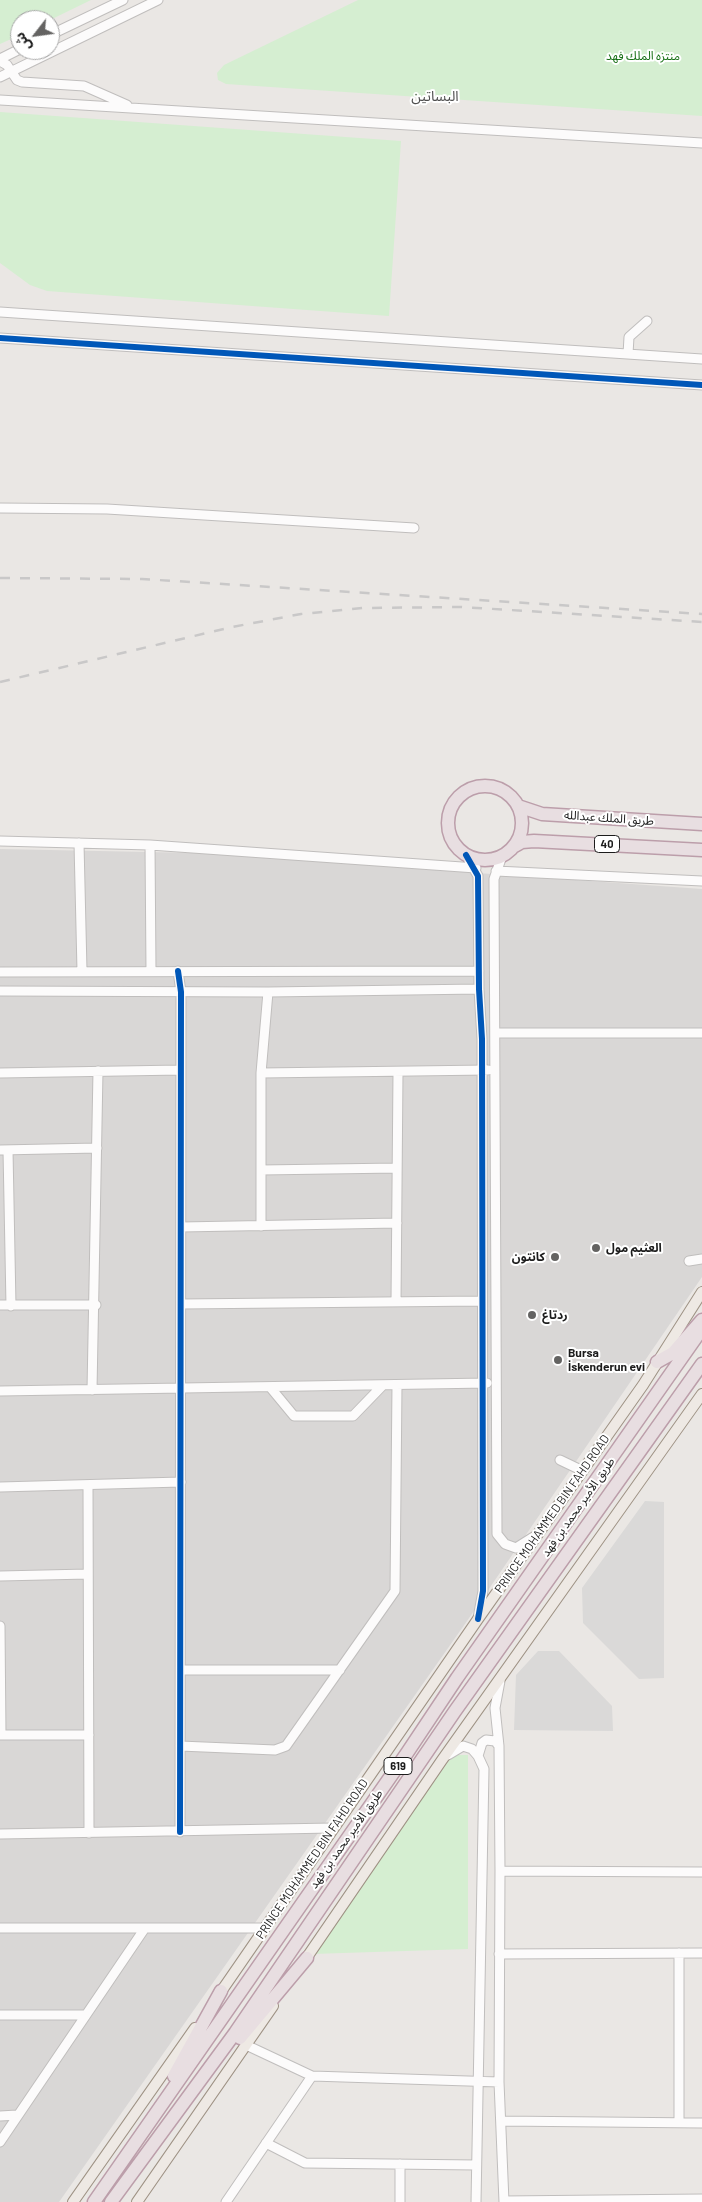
<!DOCTYPE html>
<meta charset="utf-8">
<style>
body{margin:0}
#map{position:relative;width:702px;height:2202px;overflow:hidden;background:#eae7e4;font-family:Barlow,"Noto Sans Arabic",sans-serif}
canvas{display:block}
.north{position:absolute;left:10px;top:10px;width:50px;height:50px;box-sizing:border-box;background:#fff;border:1px solid #a4a4a4;border-radius:50%;rotate:240deg;font-size:14px;font-weight:700;line-height:20px;text-align:center;color:#1c1c1c}
.north::after{content:'';display:block;margin:auto;width:18px;height:22px;background:#646362;clip-path:polygon(50% 0,100% 100%,50% 72%,0 100%)}
</style>
<div id="map">
<canvas width="702" height="2202"></canvas>
<div class="north">ش</div>
</div>
<script>
const c = document.querySelector('canvas').getContext('2d');
c.lineJoin = 'round';
function fill(path, color) { c.fillStyle = color; c.fill(path, 'evenodd'); }
const shape = rows => new Path2D(rows.map(r => 'M' + r).join(''));
function strokePath(path, color, width, dash) { c.strokeStyle = color; c.lineWidth = width; c.lineCap = dash ? 'butt' : 'round'; c.setLineDash(dash || []); c.stroke(path); }
function drawText(font, color, halo, rows, align = 'center') {
  c.font = font + ' Barlow,"Noto Sans Arabic",sans-serif'; c.lineWidth = 4; c.setLineDash([]); c.textBaseline = 'middle'; c.strokeStyle = halo; c.fillStyle = color; for (const [text, x, y, turn = 0] of rows) {
    c.save(); c.translate(x, y); c.rotate((+turn || 0) * Math.PI / 180); c.textAlign = isNaN(turn) ? turn : align; if (halo) c.strokeText(text, 0, 0); c.fillText(text, 0, 0); c.restore();
  }
}
fill(shape([
 [0,849,197,853,702,889,702,1277,467,1621,59,2202,0,2202]
]), '#d9d7d6');
fill(shape([
 [0,0,91,0,50,20,20,20,20,35,0,44],
 [358,0,702,0,702,116,226,84,218,80,217,73,224,65],
 [0,112,401,141,389,316,47,291,30,285,0,263],
 [453,1755,468,1755,468,1949,312,1954]
]), '#d5eed1');
fill(shape([
 [645,1501,664,1502,664,1678,639,1679,583,1623,582,1588],
 [538,1651,559,1651,612,1706,613,1731,514,1730,516,1675]
]), '#dad9d8');
const minor = shape([
 [50,35,123,0],
 [0,59,20,49],
 [0,61,7,65,17,80,22,82,84,86,127,105],
 [0,77,158,0],
 [0,100,702,143],
 [0,312,702,359],
 [0,338,702,385],
 [628,354,629,337,647,321],
 [0,508,107,509,414,528],
 [0,841,150,845,476,868],
 [79,843,82,971],
 [150,845,151,971],
 [466,855,478,876,479,989,482,1039,483,1591,478,1618],
 [502,856,494,879,497,1534,505,1544,516,1548,535,1536],
 [496,871,702,881],
 [178,971,181,992,180,1832],
 [0,972,479,971],
 [0,991,268,992,479,989],
 [496,1033,702,1033],
 [0,1073,181,1070],
 [261,1073,488,1070],
 [0,1150,97,1148],
 [8,1150,11,1306],
 [261,1170,397,1168],
 [261,1226,261,1073,268,992],
 [181,1227,397,1223],
 [689,1261,702,1259],
 [396,1302,398,1073],
 [181,1304,482,1301],
 [0,1305,96,1305],
 [270,1387,294,1416,353,1416,383,1385],
 [92,1390,98,1071],
 [0,1391,487,1383],
 [560,1460,583,1471],
 [88,1486,89,1833],
 [0,1487,181,1482],
 [0,1576,88,1574],
 [0,1626,1,1735],
 [181,1670,340,1670],
 [500,1681,495,1708,499,1746,500,1871,499,2082,504,2202],
 [0,1735,89,1735],
 [180,1746,275,1750,286,1746,395,1591,397,1385],
 [448,1755,463,1746,472,1749,478,1756,484,1769,476,2202],
 [478,1756,482,1743,486,1740,495,1741,499,1746],
 [0,1834,333,1828],
 [500,1871,702,1872],
 [0,1928,265,1928],
 [499,1954,702,1953],
 [0,2015,85,2015],
 [246,2045,312,2076,499,2082],
 [0,2116,17,2115],
 [501,2121,702,2123],
 [679,2123,679,1953],
 [0,2142,145,1928],
 [266,2143,305,2163,476,2165],
 [504,2201,702,2199],
 [226,2202,312,2076],
 [400,2202,400,2164]
]);
const major = shape([
 [303,1963,442,1760,702,1394],
 [218,1996,478,1619,643,1385,702,1292],
 [73,2202,195,2028],
 [137,2202,273,2006]
]);
const highway = shape([
 '448 823a37 37 0 1 1 74 0a37 37 0 1 1-74 0Z',
 [518,806,542,814,702,824],
 [513,847,522,842,534,841,702,850],
 [657,1362,673,1353,702,1320],
 [240,2038,307,1958],
 [174,2076,221,1991],
 [94,2202,407,1753,457,1678,702,1329],
 [111,2202,235,2033,455,1711,702,1364]
]);
strokePath(minor, '#c0bebd', 11);
strokePath(major, '#9e9284', 12);
strokePath(highway, '#bc9eaa', 15);
strokePath(minor, '#fcfbfb', 9);
strokePath(major, '#eee9e4', 10);
strokePath(highway, '#e8dee1', 12);
strokePath(shape([
 [0,578,142,579,702,614],
 [0,682,232,627,301,614,363,608,462,607,702,622]
]), '#c9c8c8', 2.5, [10, 10]);
strokePath(shape([
 [0,338,702,385],
 [466,855,478,876,479,989,482,1039,483,1591,478,1619],
 [178,971,181,992,180,1832]
]), '#0057b8', 6);
for (const [x, y, r, color] of [
 [596,1248,5,"#646362"],
 [555,1257,5,"#646362"],
 [532,1315,5,"#646362"],
 [558,1360,5,"#646362"]
]) { const dot = new Path2D(); dot.arc(x, y, r, 0, 2 * Math.PI); c.fillStyle = color; c.fill(dot); strokePath(dot, '#fff', 2); }
for (const [x, y, w] of [
 [607,844,25],
 [398,1766,28]
]) { const box = new Path2D(); box.roundRect(x - w / 2, y - 8.5, w, 17, 4); c.fillStyle = '#fff'; c.fill(box); strokePath(box, '#1c1c1c', 1); }
drawText('bold 11px', '#1c1c1c', null, [
 ["40",607,844],
 ["619",398,1766]
]);
drawText('12px', '#166f14', '#fff', [
 ["منتزه الملك فهد",643,56]
]);
drawText('12px', '#1c1c1c', '#fff', [
 ["طريق الملك عبدالله",609,818,4],
 ["طريق الأمير محمد بن فهد",578,1507,-55],
 ["PRINCE MOHAMMED BIN FAHD ROAD",552,1514,-55],
 ["طريق الأمير محمد بن فهد",346,1839,-55],
 ["PRINCE MOHAMMED BIN FAHD ROAD",312,1859,-56]
]);
drawText('bold 12px', '#1c1c1c', '#fff', [
 ["العثيم مول",606,1248],
 ["كانتون",545,1257,"right"],
 ["ردتاغ",542,1315],
 ["Bursa",568,1353],
 ["İskenderun evi",568,1367]
], 'left');
drawText('14px', '#4f4f4f', '#fff', [
 ["البساتين",435,96]
]);
</script>
